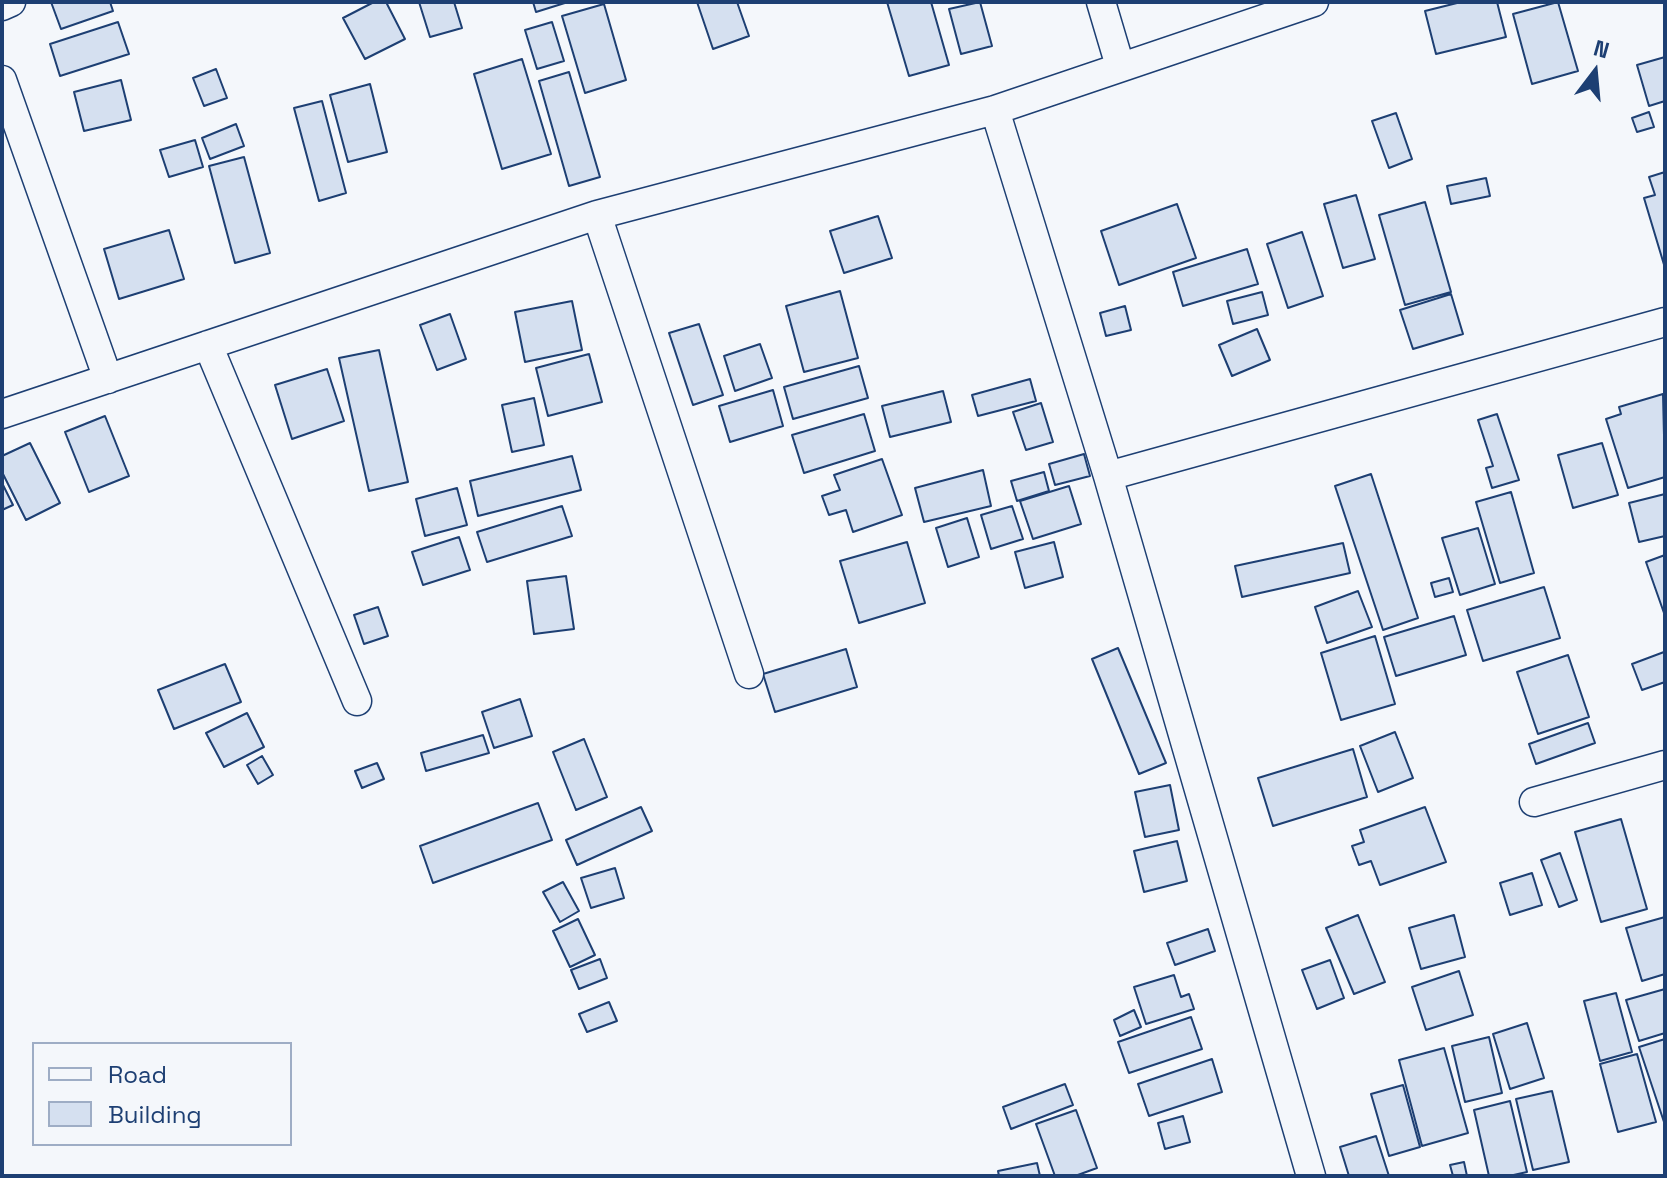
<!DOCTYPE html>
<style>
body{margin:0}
#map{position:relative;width:1667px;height:1178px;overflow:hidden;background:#f4f7fb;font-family:"Space Grotesk",sans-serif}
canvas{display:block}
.frame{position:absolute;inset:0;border:4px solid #1d3f73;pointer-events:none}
.legend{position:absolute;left:32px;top:1042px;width:260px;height:104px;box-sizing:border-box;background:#f4f7fb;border:2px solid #9eadc5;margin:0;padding:10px 14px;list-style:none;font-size:24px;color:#1d3f73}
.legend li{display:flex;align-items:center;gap:16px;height:40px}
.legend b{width:40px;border:2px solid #9eadc5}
.north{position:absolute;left:1555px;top:32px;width:80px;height:80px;-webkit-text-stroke:6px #f4f7fb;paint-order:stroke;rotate:16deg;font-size:22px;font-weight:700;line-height:32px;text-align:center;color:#1d3f73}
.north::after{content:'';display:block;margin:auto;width:28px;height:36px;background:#1d3f73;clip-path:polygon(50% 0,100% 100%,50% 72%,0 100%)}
</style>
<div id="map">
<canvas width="1667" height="1178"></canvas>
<div class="frame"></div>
<ul class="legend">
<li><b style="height:10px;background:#f4f7fb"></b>Road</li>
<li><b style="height:22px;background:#d5e0f0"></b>Building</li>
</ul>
<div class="north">N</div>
</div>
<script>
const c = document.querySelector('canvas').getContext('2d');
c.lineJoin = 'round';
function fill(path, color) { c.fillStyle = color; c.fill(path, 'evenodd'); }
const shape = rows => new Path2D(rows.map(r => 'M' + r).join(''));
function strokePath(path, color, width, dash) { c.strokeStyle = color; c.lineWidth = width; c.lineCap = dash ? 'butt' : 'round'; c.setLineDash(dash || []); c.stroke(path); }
const building = shape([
 [51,2,110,2,113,11,61,29,51,2],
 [374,2,386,2,405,39,365,59,343,18,374,2],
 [419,2,454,2,462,28,430,37,419,2],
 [533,2,568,2,536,12,533,2],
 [697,2,737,2,749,36,713,49,697,2],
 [887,2,931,2,949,65,909,76,887,2],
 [980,2,992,46,961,54,949,9,980,2],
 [1461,2,1497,2,1506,37,1436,54,1425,11,1461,2],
 [1558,2,1578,71,1532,84,1513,14,1558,2],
 [604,4,626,80,585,93,562,16,604,4],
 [118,22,129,54,60,76,50,44,118,22],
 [552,22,564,61,537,69,525,30,552,22],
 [1665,57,1665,101,1649,106,1637,65,1665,57],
 [522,59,551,154,502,169,474,74,522,59],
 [216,69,227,98,204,106,193,78,216,69],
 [569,72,600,177,569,186,539,81,569,72],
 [121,80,131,120,84,131,74,92,121,80],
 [370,84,387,152,348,162,330,95,370,84],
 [322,101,346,193,319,201,294,108,322,101],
 [1649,112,1654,127,1637,132,1632,118,1649,112],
 [1396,113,1412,159,1389,168,1372,121,1396,113],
 [236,124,244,146,210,159,202,138,236,124],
 [195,140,203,167,169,177,160,150,195,140],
 [244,157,270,253,235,263,209,166,244,157],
 [1665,172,1665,268,1644,198,1655,195,1649,177,1665,172],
 [1486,178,1490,196,1451,204,1447,186,1486,178],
 [1356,195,1375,259,1343,268,1324,204,1356,195],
 [1425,202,1451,292,1405,305,1379,215,1425,202],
 [1177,204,1196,258,1119,285,1101,231,1177,204],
 [878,216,892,258,844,273,830,231,878,216],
 [169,230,184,279,119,299,104,249,169,230],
 [1302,232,1323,296,1288,308,1267,244,1302,232],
 [1247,249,1258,284,1183,306,1173,272,1247,249],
 [840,291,858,358,804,372,786,306,840,291],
 [1262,292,1268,315,1233,324,1227,301,1262,292],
 [1451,294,1463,334,1413,349,1400,310,1451,294],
 [572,301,582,350,525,362,515,312,572,301],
 [1125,306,1131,330,1106,336,1100,313,1125,306],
 [450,314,466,359,437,370,420,325,450,314],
 [699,324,723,395,693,405,669,333,699,324],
 [1257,329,1270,360,1232,376,1219,345,1257,329],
 [760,344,772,378,735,391,724,356,760,344],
 [379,350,408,482,369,491,339,358,379,350],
 [589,354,602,402,548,416,536,368,589,354],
 [859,366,868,398,793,419,784,387,859,366],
 [327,369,344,421,292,439,275,385,327,369],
 [1030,379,1036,401,978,416,972,395,1030,379],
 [773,390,783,426,730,442,719,406,773,390],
 [943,391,951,422,890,437,882,406,943,391],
 [1663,394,1665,477,1628,488,1606,419,1621,414,1619,407,1663,394],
 [534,398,544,445,512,452,502,405,534,398],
 [1041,403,1053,442,1026,450,1013,412,1041,403],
 [864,414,875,451,804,473,792,435,864,414],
 [1497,414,1519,480,1492,488,1486,468,1493,466,1478,420,1497,414],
 [105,416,129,476,89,492,65,432,105,416],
 [30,443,60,503,26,520,2,472,2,456,30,443],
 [1602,443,1618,495,1573,508,1558,455,1602,443],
 [1084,454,1090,476,1055,485,1049,464,1084,454],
 [572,456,581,490,478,516,470,481,572,456],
 [882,459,902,515,853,532,846,510,829,515,822,496,840,490,834,475,882,459],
 [983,470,991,506,924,522,915,488,983,470],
 [1044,472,1049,491,1017,501,1011,481,1044,472],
 [1371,474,1418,618,1383,630,1335,486,1371,474],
 [2,483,13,505,2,510,2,483],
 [1069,486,1081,524,1033,539,1020,501,1069,486],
 [457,488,467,525,425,536,416,499,457,488],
 [1511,492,1534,573,1500,583,1476,502,1511,492],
 [1665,494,1665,536,1639,542,1629,503,1665,494],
 [562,506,572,536,487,562,477,532,562,506],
 [1012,506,1023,539,991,549,981,515,1012,506],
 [967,518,979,557,948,567,936,528,967,518],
 [1478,528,1495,584,1460,595,1442,538,1478,528],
 [459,537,470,570,423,585,412,552,459,537],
 [907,542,925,603,859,623,840,561,907,542],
 [1054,542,1063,577,1025,588,1015,552,1054,542],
 [1343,543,1350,573,1242,597,1235,566,1343,543],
 [1665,555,1665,612,1664,613,1646,562,1665,555],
 [566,576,574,629,534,634,527,581,566,576],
 [1449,578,1453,592,1435,597,1431,583,1449,578],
 [1544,587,1560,638,1483,661,1467,610,1544,587],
 [1358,591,1372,627,1327,643,1315,607,1358,591],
 [378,607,388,636,364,644,354,615,378,607],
 [1454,616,1466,655,1396,676,1384,637,1454,616],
 [1375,636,1395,704,1341,720,1321,653,1375,636],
 [1118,648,1166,763,1139,774,1092,659,1118,648],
 [846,649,857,687,775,712,763,674,846,649],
 [1664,652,1665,682,1642,690,1632,664,1664,652],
 [1568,655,1589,717,1538,734,1517,672,1568,655],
 [225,664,241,702,174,729,158,690,225,664],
 [520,699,532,736,494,748,482,712,520,699],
 [247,713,264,747,224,767,206,733,247,713],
 [1588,723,1595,743,1536,764,1529,744,1588,723],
 [1395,732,1413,778,1378,792,1360,746,1395,732],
 [483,735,489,753,426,771,421,753,483,735],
 [584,739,607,797,576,810,553,752,584,739],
 [1353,749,1367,797,1273,826,1258,778,1353,749],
 [262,756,273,775,258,784,247,765,262,756],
 [377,763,384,779,362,788,355,771,377,763],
 [1170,785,1179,830,1145,837,1135,792,1170,785],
 [538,803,552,840,433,883,420,846,538,803],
 [641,807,652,831,577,865,566,840,641,807],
 [1425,807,1446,862,1380,885,1371,861,1359,865,1352,846,1364,842,1360,830,1425,807],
 [1621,819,1647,909,1601,922,1575,832,1621,819],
 [1177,841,1187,881,1144,892,1134,851,1177,841],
 [1560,853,1577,900,1559,907,1541,860,1560,853],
 [615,868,624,898,591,908,581,878,615,868],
 [1532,873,1542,905,1510,915,1500,883,1532,873],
 [563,882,579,911,560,922,543,892,563,882],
 [1358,915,1385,982,1354,994,1326,928,1358,915],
 [1454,915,1465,957,1421,969,1409,928,1454,915],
 [1665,917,1665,974,1642,981,1626,928,1665,917],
 [578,919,595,955,570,967,553,931,578,919],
 [1208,929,1215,951,1175,965,1167,943,1208,929],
 [600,959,607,978,579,989,571,970,600,959],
 [1330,960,1344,998,1317,1009,1302,970,1330,960],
 [1459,971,1473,1015,1426,1030,1412,987,1459,971],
 [1174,975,1181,997,1189,994,1194,1009,1146,1024,1134,987,1174,975],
 [1665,989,1665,1033,1639,1041,1626,1000,1665,989],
 [1616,993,1632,1052,1600,1061,1584,1001,1616,993],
 [609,1002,617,1021,587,1032,579,1014,609,1002],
 [1134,1010,1141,1027,1120,1036,1114,1020,1134,1010],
 [1191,1017,1202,1049,1129,1073,1118,1042,1191,1017],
 [1527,1023,1544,1078,1510,1089,1493,1034,1527,1023],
 [1489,1037,1502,1093,1465,1102,1452,1046,1489,1037],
 [1665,1039,1665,1125,1639,1047,1665,1039],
 [1444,1048,1468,1133,1422,1146,1399,1060,1444,1048],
 [1637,1054,1656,1122,1618,1132,1600,1064,1637,1054],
 [1212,1059,1222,1092,1149,1116,1138,1084,1212,1059],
 [1065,1084,1073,1105,1011,1129,1003,1107,1065,1084],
 [1403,1085,1420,1147,1389,1156,1371,1094,1403,1085],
 [1552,1091,1569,1162,1533,1170,1516,1099,1552,1091],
 [1510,1101,1527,1172,1509,1176,1489,1176,1474,1110,1510,1101],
 [1076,1110,1097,1168,1075,1176,1055,1176,1036,1124,1076,1110],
 [1183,1116,1190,1142,1165,1149,1158,1123,1183,1116],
 [1376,1136,1389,1176,1349,1176,1340,1147,1376,1136],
 [1464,1162,1467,1176,1453,1176,1450,1165,1464,1162],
 [1037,1163,1040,1176,999,1176,998,1171,1037,1163]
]);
fill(building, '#d5e0f0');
strokePath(building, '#1d3f73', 2);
const street = shape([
 [1101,2,1120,66],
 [2,6,11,2],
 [2,80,108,379],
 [995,110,1108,476,1311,1176],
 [597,215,749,674],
 [208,345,357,701],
 [2,414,597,215,995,110,1314,2],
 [1108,476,1665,322],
 [1534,802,1665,765]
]);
strokePath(street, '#1d3f73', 31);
strokePath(street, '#f4f7fb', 28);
</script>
